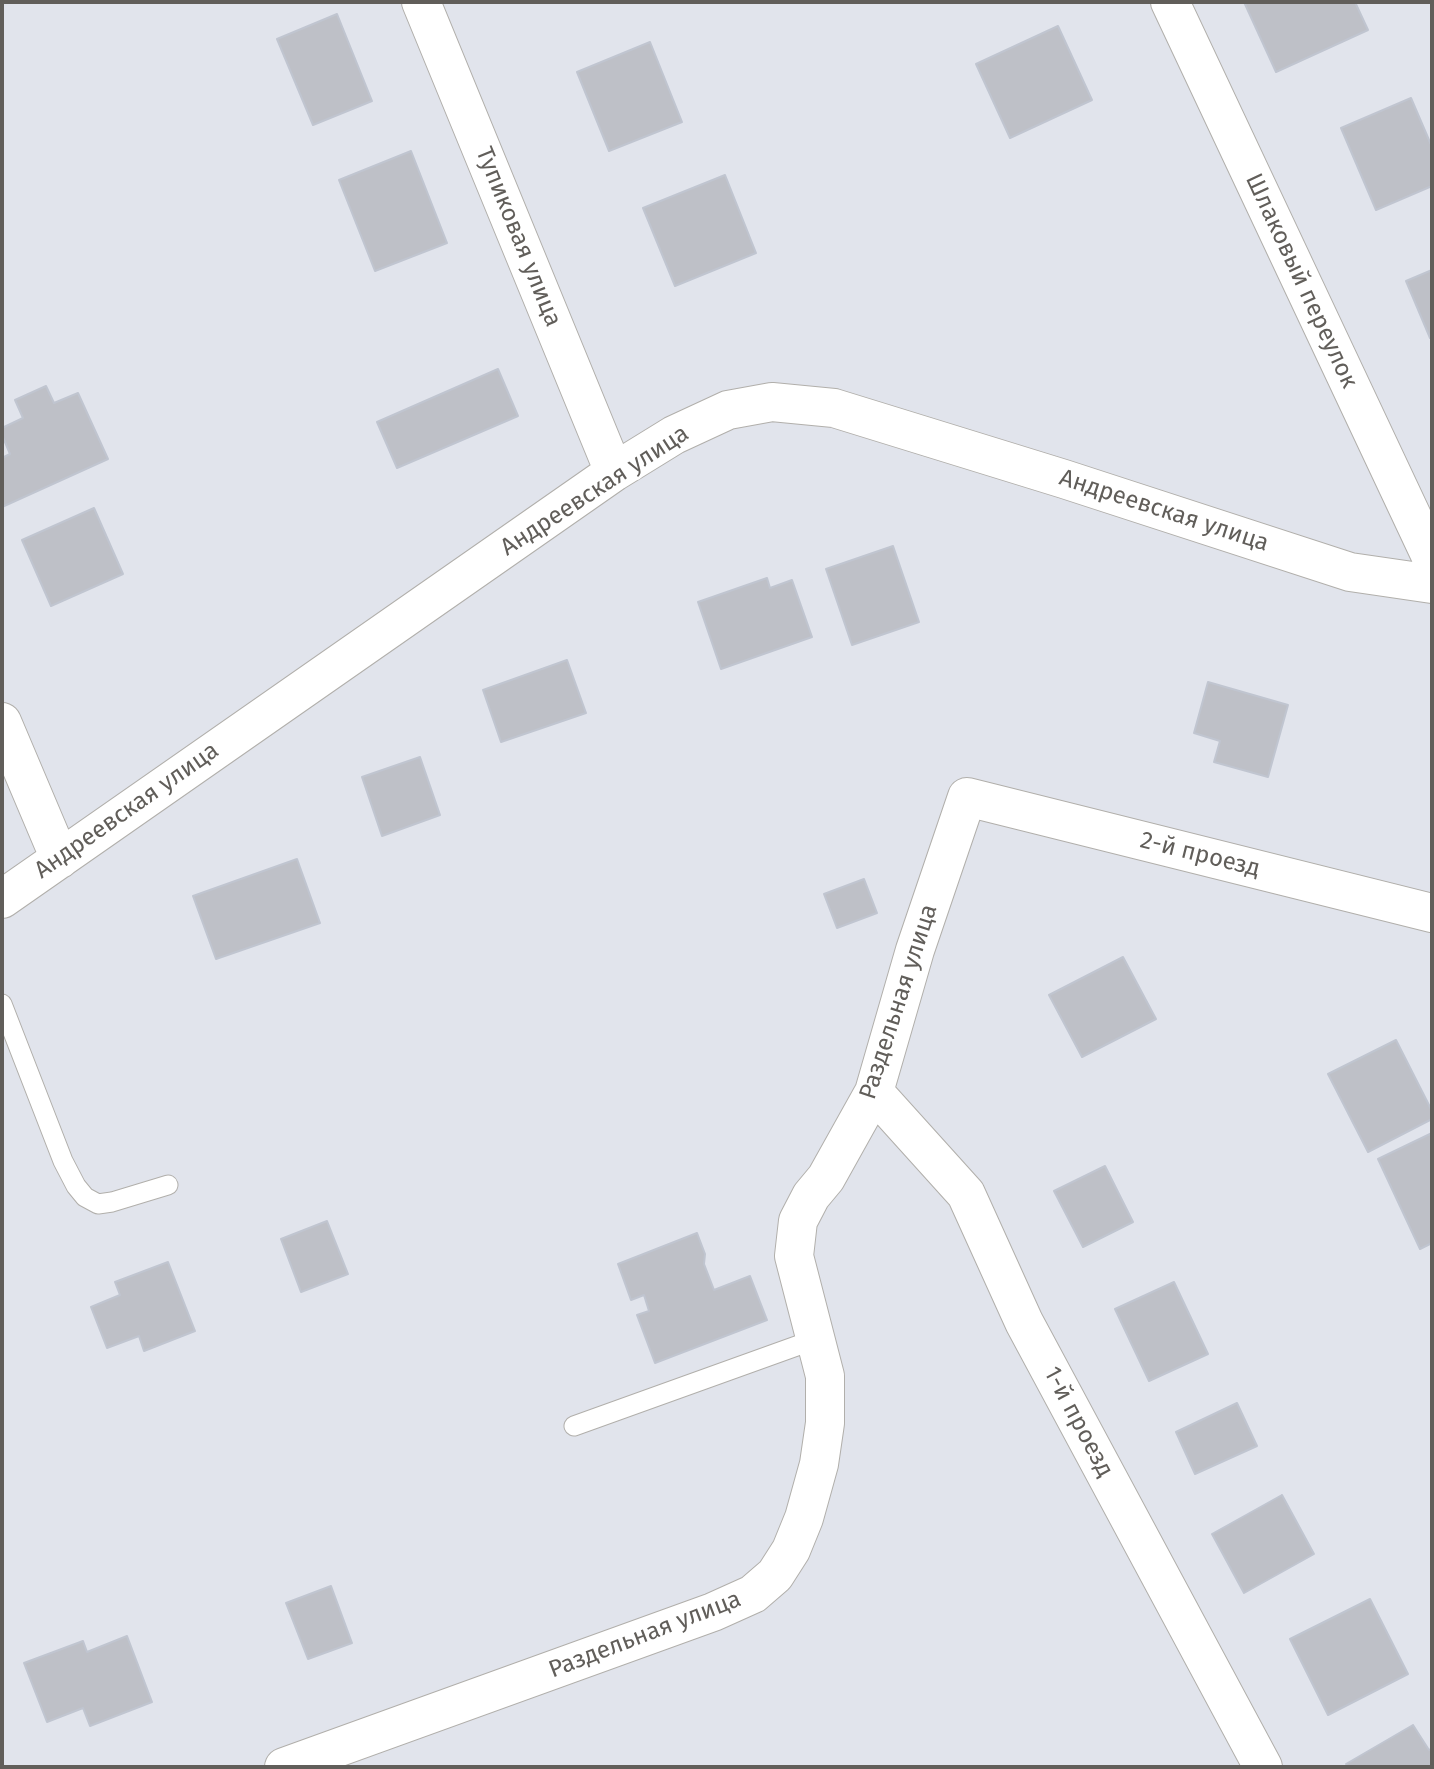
<!DOCTYPE html>
<meta charset="utf-8">
<style>
body{margin:0}
#map{position:relative;width:1434px;height:1769px;overflow:hidden;background:#e1e4ec;font-family:"Fira Sans",sans-serif}
canvas{display:block}
.frame{position:absolute;inset:0;border:4px solid #615e5a;pointer-events:none}
</style>
<div id="map">
<canvas width="1434" height="1769"></canvas>
<div class="frame"></div>
</div>
<script>
const c = document.querySelector('canvas').getContext('2d');
c.lineJoin = 'round';
function fill(path, color) { c.fillStyle = color; c.fill(path, 'evenodd'); }
const shape = rows => new Path2D(rows.map(r => 'M' + r).join(''));
function strokePath(path, color, width, dash) { c.strokeStyle = color; c.lineWidth = width; c.lineCap = dash ? 'butt' : 'round'; c.setLineDash(dash || []); c.stroke(path); }
function drawText(font, color, halo, rows, align = 'center') {
  c.font = font + ' "Fira Sans",sans-serif'; c.lineWidth = 5; c.setLineDash([]); c.textBaseline = 'middle'; c.strokeStyle = halo; c.fillStyle = color; for (const [text, x, y, turn = 0] of rows) {
    c.save(); c.translate(x, y); c.rotate((+turn || 0) * Math.PI / 180); c.textAlign = isNaN(turn) ? turn : align; if (halo) c.strokeText(text, 0, 0); c.fillText(text, 0, 0); c.restore();
  }
}
const building = shape([
 [1244,2,1355,2,1368,30,1276,72,1244,2],
 [337,14,372,101,313,125,277,39,337,14],
 [1058,26,1092,100,1010,138,976,64,1058,26],
 [650,42,682,122,609,151,577,72,650,42],
 [1411,98,1432,147,1432,186,1376,210,1341,128,1411,98],
 [411,151,447,243,375,271,339,180,411,151],
 [725,175,756,253,675,286,643,208,725,175],
 [1432,270,1432,337,1430,338,1406,281,1432,270],
 [498,369,518,416,397,468,377,422,498,369],
 [46,386,54,403,78,393,108,459,2,507,2,458,10,454,2,435,2,428,23,418,15,400,46,386],
 [94,508,123,574,51,606,22,540,94,508],
 [893,546,919,622,852,645,826,569,893,546],
 [767,578,770,588,792,580,812,637,721,669,698,602,767,578],
 [567,660,586,713,501,742,483,690,567,660],
 [1208,682,1288,705,1268,777,1214,762,1220,741,1194,733,1208,682],
 [420,757,440,815,382,836,362,777,420,757],
 [297,859,320,923,216,959,193,896,297,859],
 [864,879,877,913,837,928,824,894,864,879],
 [1123,957,1156,1019,1082,1057,1049,995,1123,957],
 [1396,1040,1432,1111,1432,1119,1368,1152,1328,1074,1396,1040],
 [1432,1133,1432,1243,1420,1249,1378,1159,1432,1133],
 [1105,1166,1133,1222,1083,1247,1054,1191,1105,1166],
 [327,1221,348,1274,301,1292,281,1239,327,1221],
 [697,1233,705,1254,704,1264,714,1290,750,1276,767,1320,655,1363,637,1315,649,1311,644,1295,631,1300,618,1264,697,1233],
 [168,1262,195,1331,144,1351,139,1336,107,1348,91,1307,120,1295,115,1282,168,1262],
 [1174,1282,1208,1354,1149,1381,1115,1309,1174,1282],
 [1237,1403,1257,1446,1195,1474,1176,1432,1237,1403],
 [1282,1495,1314,1554,1244,1593,1212,1534,1282,1495],
 [331,1586,352,1643,308,1659,286,1603,331,1586],
 [1370,1599,1408,1674,1328,1715,1290,1639,1370,1599],
 [127,1636,152,1702,90,1726,83,1708,47,1722,24,1663,83,1641,87,1652,127,1636],
 [1413,1725,1429,1750,1432,1749,1432,1767,1348,1767,1346,1764,1413,1725]
]);
fill(building, '#bec0c7');
strokePath(building, '#c0c5d0', 2);
const lane = shape([
 [2,1004,63,1161,76,1186,85,1197,98,1204,112,1202,168,1185],
 [574,1426,816,1339]
]);
const street = shape([
 [421,2,614,472],
 [1170,2,1432,559],
 [2,722,60,859],
 [2,899,614,472,674,435,728,410,772,402,834,408,1064,479,1350,572,1432,584],
 [874,1092,966,1194,1024,1322,1263,1767],
 [284,1767,713,1612,753,1594,775,1575,791,1550,804,1518,819,1464,825,1423,825,1376,794,1256,798,1221,811,1196,826,1178,874,1092,915,950,967,797,1432,913]
]);
strokePath(lane, '#b1afab', 21);
strokePath(street, '#b1afab', 40);
strokePath(lane, '#fff', 19);
strokePath(street, '#fff', 38);
drawText('24px', '#615e5a', '#fff', [
 ["Тупиковая улица",518,237,68],
 ["Шлаковый переулок",1301,281,65],
 ["Андреевская улица",595,491,-33],
 ["Андреевская улица",1164,511,18],
 ["Андреевская улица",127,811,-35],
 ["2-й проезд",1200,855,14],
 ["Раздельная улица",899,1002,-72],
 ["1-й проезд",1078,1422,62],
 ["Раздельная улица",645,1635,-21]
]);
</script>
